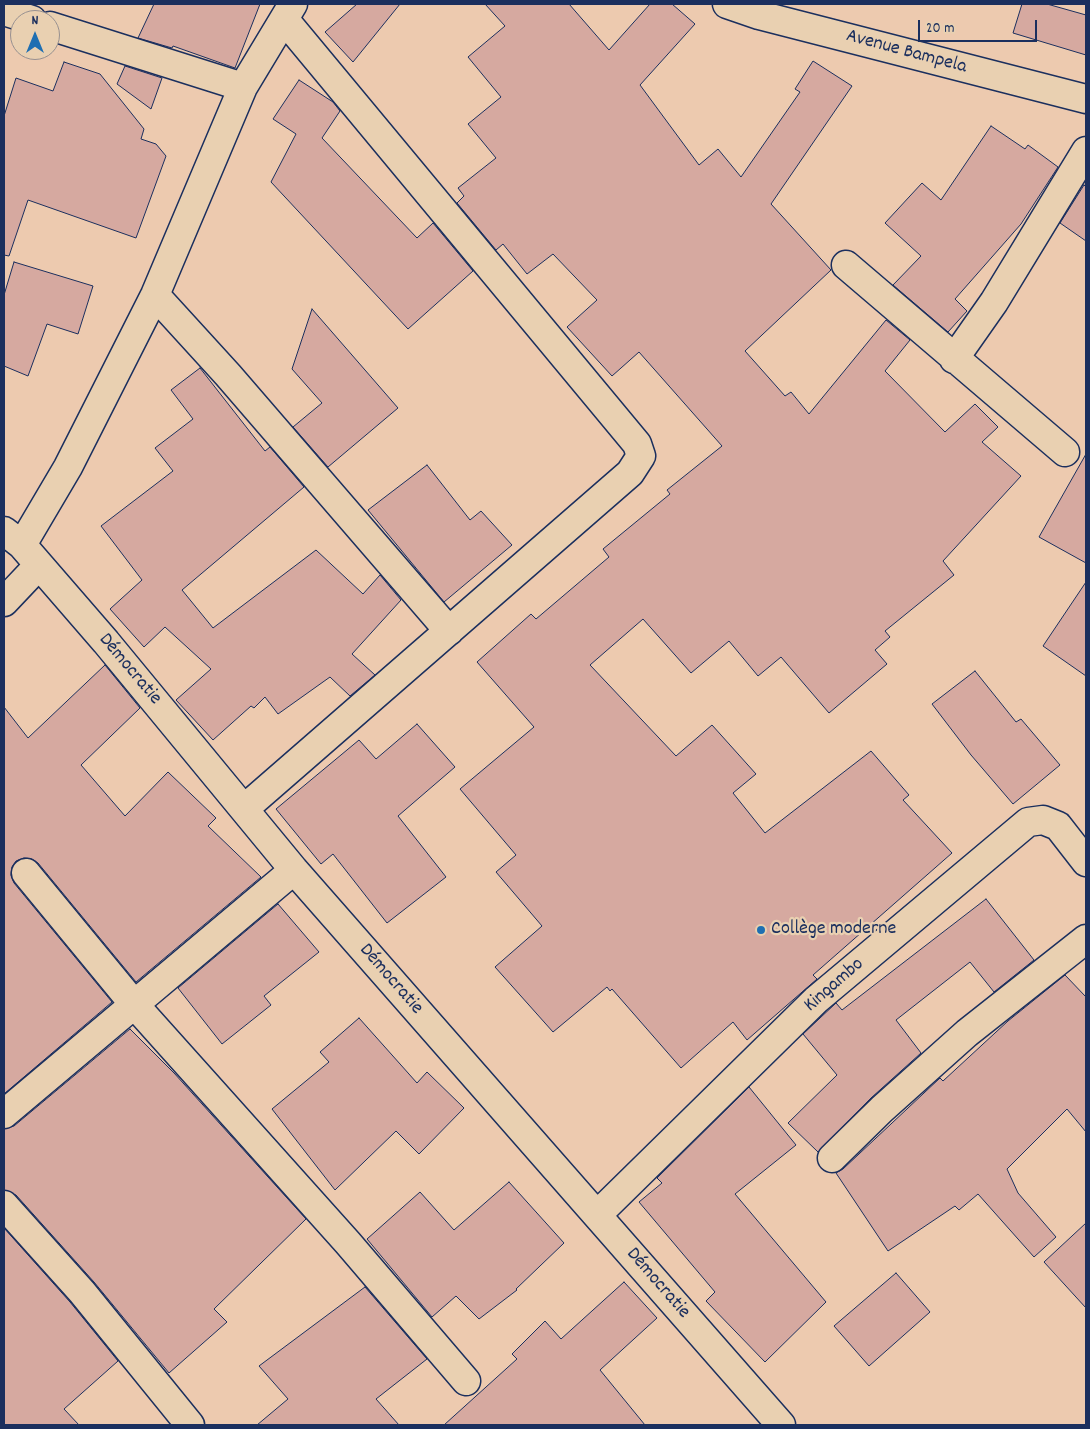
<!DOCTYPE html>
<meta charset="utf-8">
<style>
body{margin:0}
#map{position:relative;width:1090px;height:1429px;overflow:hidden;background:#edcaaf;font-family:Dekko,sans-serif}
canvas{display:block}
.frame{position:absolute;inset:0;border:5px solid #1b2f5e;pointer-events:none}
.north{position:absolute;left:10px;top:10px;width:50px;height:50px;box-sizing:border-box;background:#e9d0b1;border:1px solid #979090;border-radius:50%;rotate:0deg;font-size:14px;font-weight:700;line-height:20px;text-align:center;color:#1b2f5e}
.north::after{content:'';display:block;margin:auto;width:18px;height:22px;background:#1f6fb2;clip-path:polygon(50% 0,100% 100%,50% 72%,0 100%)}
.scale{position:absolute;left:918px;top:20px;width:119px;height:22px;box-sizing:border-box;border:2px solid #1b2f5e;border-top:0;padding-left:6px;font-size:15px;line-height:18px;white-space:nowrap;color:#1b2f5e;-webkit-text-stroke:4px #e9d0b1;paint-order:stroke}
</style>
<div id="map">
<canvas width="1090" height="1429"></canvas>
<div class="frame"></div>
<div class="north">N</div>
<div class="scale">20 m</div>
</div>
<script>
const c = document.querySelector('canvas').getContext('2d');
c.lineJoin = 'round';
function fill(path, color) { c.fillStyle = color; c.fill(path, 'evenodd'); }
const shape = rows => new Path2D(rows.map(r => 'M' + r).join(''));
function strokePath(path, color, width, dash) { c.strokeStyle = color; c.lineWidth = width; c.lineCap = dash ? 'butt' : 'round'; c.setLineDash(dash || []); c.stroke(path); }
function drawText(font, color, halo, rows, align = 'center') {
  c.font = font + ' Dekko,sans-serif'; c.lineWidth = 4.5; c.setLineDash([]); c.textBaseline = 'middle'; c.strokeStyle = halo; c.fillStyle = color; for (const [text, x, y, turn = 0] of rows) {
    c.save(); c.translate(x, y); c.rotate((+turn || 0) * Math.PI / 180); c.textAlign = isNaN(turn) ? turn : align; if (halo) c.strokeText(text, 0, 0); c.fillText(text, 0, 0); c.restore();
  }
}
const building = shape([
 [154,4,260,4,235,68,173,46,172,48,138,38,154,4],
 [357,4,400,4,353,62,325,32,357,4],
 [485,4,569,4,609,50,650,4,672,4,695,24,640,85,699,165,718,149,741,177,800,92,795,89,813,61,852,86,771,204,831,270,745,351,785,396,791,392,809,414,886,320,910,340,885,371,945,432,975,404,998,427,982,442,1021,476,943,561,954,575,885,631,890,637,875,650,887,664,829,713,781,657,758,676,729,641,691,673,643,619,590,665,676,756,712,725,756,774,733,793,765,833,871,751,909,795,903,800,952,853,813,975,817,979,747,1040,733,1022,681,1068,612,989,610,991,607,987,553,1032,495,967,542,926,496,872,516,855,460,789,534,727,477,662,531,614,536,619,609,557,603,549,670,494,667,490,722,446,639,352,612,376,567,327,597,300,553,254,527,274,503,244,496,250,457,203,464,196,458,188,496,158,468,124,501,97,468,57,505,26,485,4],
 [1022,4,1047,4,1086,15,1086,55,1013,33,1022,4],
 [64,62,100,74,144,129,141,139,156,144,166,156,136,238,28,200,9,256,4,255,4,116,16,78,53,91,64,62],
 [125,66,162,78,151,109,117,84,125,66],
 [299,80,333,102,340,111,322,138,417,238,433,223,473,271,408,329,271,182,296,134,273,119,299,80],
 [991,126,1025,149,1028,145,1058,167,1021,224,955,299,967,311,948,332,893,285,921,256,885,223,922,183,941,200,991,126],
 [1084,185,1086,187,1086,241,1060,223,1084,185],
 [14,262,93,286,78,334,47,324,28,376,4,366,4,295,14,262],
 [312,309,398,408,328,467,293,427,322,403,292,369,312,309],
 [200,368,265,451,270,447,304,487,182,590,213,628,316,550,363,594,380,575,401,600,352,654,375,675,350,696,330,677,278,714,265,697,254,708,251,706,213,740,176,700,211,669,165,627,144,647,110,609,142,580,101,526,173,471,155,448,193,419,171,390,200,368],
 [1086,454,1086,563,1039,537,1086,454],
 [427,465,470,520,481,511,512,545,444,602,368,510,427,465],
 [1086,582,1086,676,1043,646,1086,582],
 [105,665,140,708,81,765,125,816,168,772,216,818,208,826,261,877,136,982,38,863,32,859,24,858,16,861,12,867,11,875,14,883,112,1002,4,1094,4,707,28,738,105,665],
 [975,671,1016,722,1021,719,1060,765,1013,804,971,755,932,704,975,671],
 [417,724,455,767,398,816,446,877,387,923,333,854,321,864,276,809,359,740,376,759,417,724],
 [986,899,1034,960,994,992,970,962,896,1020,921,1053,871,1098,818,1152,788,1123,837,1075,803,1034,836,1003,842,1010,986,899],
 [278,904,319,952,264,996,271,1005,222,1044,178,988,278,904],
 [1065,975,1086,997,1086,1132,1067,1109,1007,1169,1018,1193,1056,1237,1034,1257,978,1194,959,1210,955,1206,888,1251,836,1173,843,1169,940,1078,943,1081,1008,1021,1065,975],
 [359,1018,417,1083,427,1072,464,1108,419,1154,396,1131,335,1190,272,1109,329,1062,320,1052,359,1018],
 [130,1029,174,1073,306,1219,214,1309,227,1322,169,1373,94,1282,16,1195,4,1190,4,1129,14,1126,130,1029],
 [749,1087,796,1145,735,1194,826,1302,765,1362,706,1301,715,1292,639,1202,662,1183,657,1178,749,1087],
 [509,1182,564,1243,516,1289,517,1290,479,1319,456,1296,432,1317,367,1239,420,1192,454,1230,509,1182],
 [1086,1223,1086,1308,1044,1262,1086,1223],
 [4,1228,70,1302,118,1361,64,1409,79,1425,4,1425,4,1228],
 [896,1273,930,1312,869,1366,834,1326,896,1273],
 [624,1282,657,1318,600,1370,645,1425,444,1425,517,1359,512,1354,545,1321,561,1339,624,1282],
 [365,1287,427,1359,376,1399,399,1425,257,1425,288,1399,259,1366,365,1287]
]);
fill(building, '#d6a9a0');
strokePath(building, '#1b2f5e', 1);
const minor = shape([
 [727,4,759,15,1086,99],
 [4,11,32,20],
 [50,26,243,87],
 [846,265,1065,452],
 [155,295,228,375,449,631],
 [954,359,994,302,1086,151],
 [4,531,22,545,106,642,294,870,781,1425],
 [22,545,68,467,155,295,243,87,293,4],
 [4,602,39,565],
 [244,809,630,473,641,456,637,444,284,19],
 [26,873,133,1003,348,1243,466,1381],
 [4,1114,294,870],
 [832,1158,882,1109,967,1033,1086,939],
 [4,1205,82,1292,190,1425],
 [597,1215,816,1000,1028,822,1043,820,1058,826,1086,862]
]);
strokePath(minor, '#1b2f5e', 31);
strokePath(minor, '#e9d0b1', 28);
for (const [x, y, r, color] of [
 [761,930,5,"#1f6fb2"]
]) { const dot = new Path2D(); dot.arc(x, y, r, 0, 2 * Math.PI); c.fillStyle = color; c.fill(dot); strokePath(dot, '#e9d0b1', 2); }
drawText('20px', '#1b2f5e', '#e9d0b1', [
 ["Avenue Bampela",906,53,15],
 ["Démocratie",129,670,50],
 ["Démocratie",390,980,49],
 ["Kingambo",835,986,-41],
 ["Démocratie",657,1284,49]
]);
drawText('20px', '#1b2f5e', '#e9d0b1', [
 ["Collège moderne",771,930]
], 'left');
</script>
